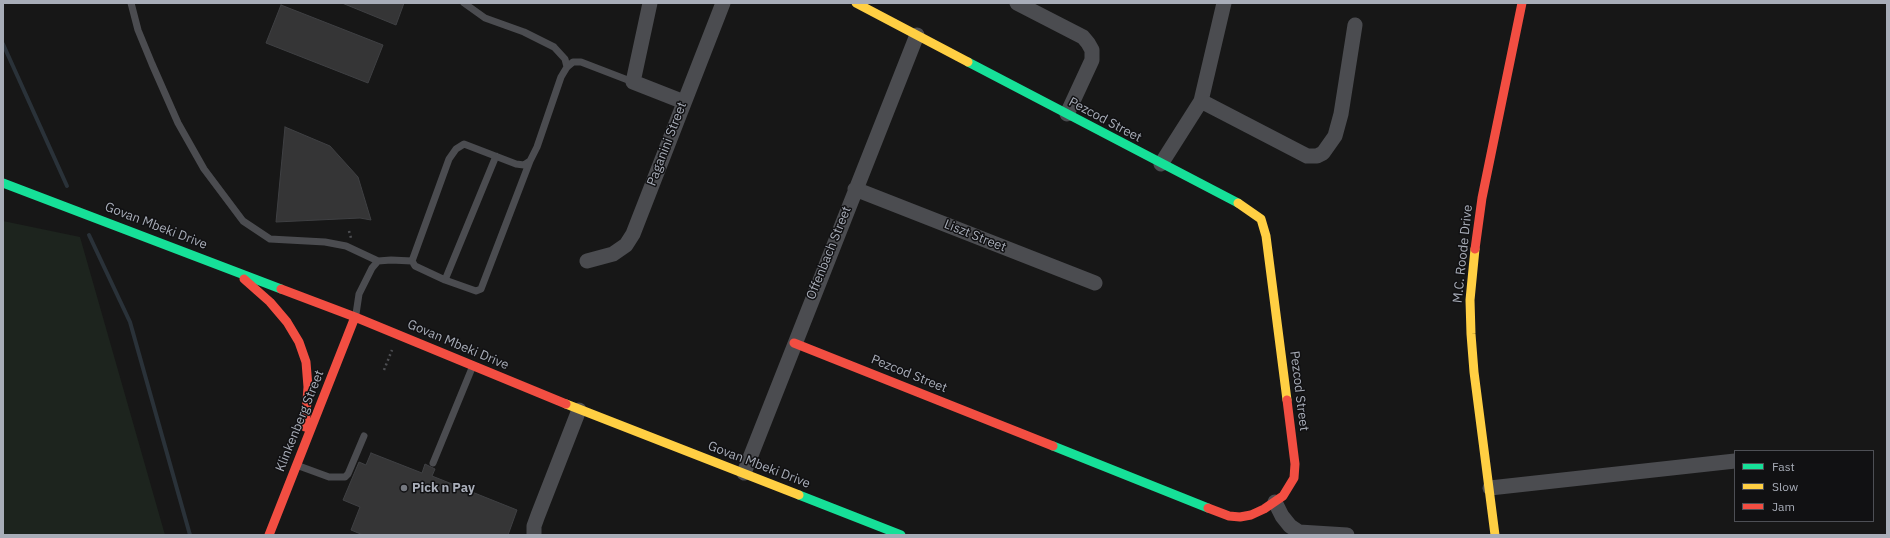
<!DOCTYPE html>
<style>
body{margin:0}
#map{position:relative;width:1890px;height:538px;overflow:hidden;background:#171717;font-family:"IBM Plex Sans",sans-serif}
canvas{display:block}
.frame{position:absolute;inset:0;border:4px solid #a8adb8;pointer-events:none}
.legend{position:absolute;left:1734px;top:450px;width:140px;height:72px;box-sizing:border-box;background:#111113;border:1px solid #4d4f55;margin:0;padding:5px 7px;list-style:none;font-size:12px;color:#a8adb8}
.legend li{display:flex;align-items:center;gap:8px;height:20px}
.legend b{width:20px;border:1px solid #4d4f55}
</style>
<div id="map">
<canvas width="1890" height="538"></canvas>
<div class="frame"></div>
<ul class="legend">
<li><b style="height:5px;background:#16e098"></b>Fast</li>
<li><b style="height:5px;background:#ffcf43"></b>Slow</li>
<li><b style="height:5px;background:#f24e42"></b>Jam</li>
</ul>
</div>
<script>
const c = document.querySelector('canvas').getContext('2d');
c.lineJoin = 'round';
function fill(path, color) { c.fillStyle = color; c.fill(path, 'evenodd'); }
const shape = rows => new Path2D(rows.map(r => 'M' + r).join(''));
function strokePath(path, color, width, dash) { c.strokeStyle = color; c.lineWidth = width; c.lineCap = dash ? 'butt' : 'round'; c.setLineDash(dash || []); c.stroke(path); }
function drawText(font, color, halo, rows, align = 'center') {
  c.font = font + ' "IBM Plex Sans",sans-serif'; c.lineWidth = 3; c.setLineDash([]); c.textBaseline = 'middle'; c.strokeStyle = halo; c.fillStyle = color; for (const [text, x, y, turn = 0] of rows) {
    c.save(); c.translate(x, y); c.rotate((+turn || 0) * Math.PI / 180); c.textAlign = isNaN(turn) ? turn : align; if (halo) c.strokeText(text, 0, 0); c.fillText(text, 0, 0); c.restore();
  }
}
fill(shape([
 [3,221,80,237,165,535,3,535]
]), '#1d241e');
strokePath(shape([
 [3,44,67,186],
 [89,235,130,322,190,535]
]), '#2a3239', 4);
const building = shape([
 [342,3,404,3,396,25,342,3],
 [281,5,383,45,368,83,266,43,281,5],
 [285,127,330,146,358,177,371,220,360,218,276,222,285,127],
 [371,453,422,473,425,464,435,469,432,476,517,510,508,535,363,535,351,530,360,507,343,500,359,462,366,465,371,453]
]);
fill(building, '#353536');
strokePath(building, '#3f4043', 1);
strokePath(shape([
 [349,231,351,238],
 [384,370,392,350]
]), '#4d4e52', 2.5, [2, 3]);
strokePath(shape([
 [131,3,138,30,152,64,178,123,204,169,243,221,270,239,325,242,346,246,378,261],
 [464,3,485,18,524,32,554,47,565,59,567,67],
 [412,261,415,266,445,280,476,291,481,289,530,161],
 [445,280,496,156],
 [356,314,359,294,372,268,378,261,391,260,412,261,449,159,456,149,464,144,516,164,524,165,530,161,537,147,561,77,567,67,573,62,581,62,633,82],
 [433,463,472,368],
 [299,466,329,477,345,477,348,474,364,436]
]), '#4b4c50', 7);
strokePath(shape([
 [650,3,633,82,684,102],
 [1017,3,1083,37,1088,43,1092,50,1092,60,1067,114],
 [1201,101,1307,156,1317,156,1323,153,1335,136,1341,114,1355,25],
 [1161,164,1201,101,1224,3],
 [855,189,1095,283],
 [587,261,613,254,626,245,633,234,723,3],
 [744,473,917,35],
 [1490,488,1735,461],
 [1275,502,1282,516,1290,526,1299,532,1347,535],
 [534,535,534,526,538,515,579,410]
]), '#4b4c50', 15);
strokePath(shape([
 [968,62,1238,203],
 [3,183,281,289],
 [1053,446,1208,508],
 [799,495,901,535]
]), '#16e098', 9);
strokePath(shape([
 [856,3,968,62],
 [1238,203,1261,219,1266,236,1287,400],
 [1475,249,1470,300,1471,334,1474,372,1495,535],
 [566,404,799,495]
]), '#ffcf43', 9);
strokePath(shape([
 [1475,249,1482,198,1522,3],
 [244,279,270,302,287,322,299,342,306,362,308,387,305,427],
 [281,289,355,317,566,404],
 [794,343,1053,446],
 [1208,508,1229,516,1240,517,1251,515,1264,509,1283,496,1294,478,1295,464,1287,400],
 [269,535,355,317]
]), '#f24e42', 9);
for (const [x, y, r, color] of [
 [404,488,4,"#757880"]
]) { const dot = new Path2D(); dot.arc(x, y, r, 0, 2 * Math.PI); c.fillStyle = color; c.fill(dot); strokePath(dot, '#111113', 1.5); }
drawText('13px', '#a8adb8', '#111113', [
 ["Pezcod Street",1105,120,28],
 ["Paganini Street",667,144,-69],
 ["Govan Mbeki Drive",156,226,21],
 ["Liszt Street",975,236,22],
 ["Offenbach Street",829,253,-68],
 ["M.C. Roode Drive",1463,254,-84],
 ["Govan Mbeki Drive",458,345,23],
 ["Pezcod Street",909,374,22],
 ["Pezcod Street",1299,391,83],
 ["Klinkenberg Street",300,421,-68],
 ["Govan Mbeki Drive",759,465,21]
]);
drawText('bold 13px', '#a8adb8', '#111113', [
 ["Pick n Pay",412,488]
], 'left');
</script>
